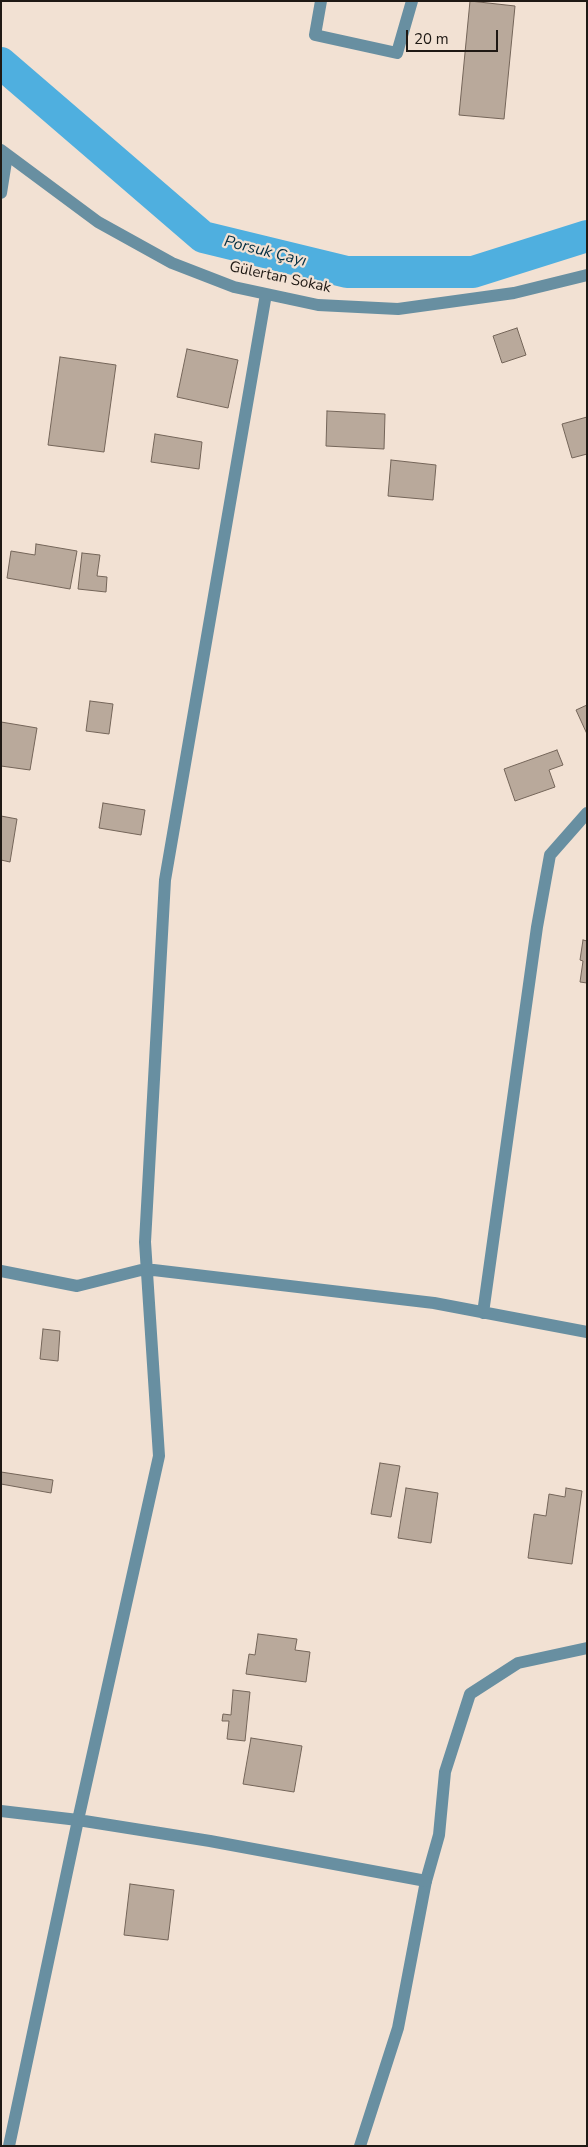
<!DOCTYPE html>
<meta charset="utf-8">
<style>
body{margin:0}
#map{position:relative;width:588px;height:2147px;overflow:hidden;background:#f2e1d3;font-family:"Nunito Sans",sans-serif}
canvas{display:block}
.frame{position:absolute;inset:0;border:2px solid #1f1914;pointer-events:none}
.scale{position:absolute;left:406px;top:30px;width:92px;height:22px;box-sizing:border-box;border:2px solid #1f1914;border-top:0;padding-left:6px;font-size:15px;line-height:18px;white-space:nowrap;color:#1f1914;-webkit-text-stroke:4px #f2e1d3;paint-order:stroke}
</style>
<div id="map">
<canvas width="588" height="2147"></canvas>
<div class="frame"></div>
<div class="scale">20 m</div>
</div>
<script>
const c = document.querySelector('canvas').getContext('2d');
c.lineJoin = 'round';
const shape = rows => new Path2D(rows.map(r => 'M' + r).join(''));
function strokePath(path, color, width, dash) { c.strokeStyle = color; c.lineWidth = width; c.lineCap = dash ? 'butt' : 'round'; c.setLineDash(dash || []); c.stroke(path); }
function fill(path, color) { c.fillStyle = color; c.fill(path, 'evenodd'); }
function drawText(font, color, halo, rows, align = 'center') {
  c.font = font + ' "Nunito Sans",sans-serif'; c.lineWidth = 4.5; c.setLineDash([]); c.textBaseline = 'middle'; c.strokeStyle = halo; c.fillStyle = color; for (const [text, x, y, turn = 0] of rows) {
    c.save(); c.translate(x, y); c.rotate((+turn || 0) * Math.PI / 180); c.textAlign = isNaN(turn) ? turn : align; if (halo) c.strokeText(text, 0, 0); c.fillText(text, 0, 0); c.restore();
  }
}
strokePath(shape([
 [1,63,203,237,347,272,473,272,587,236]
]), '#4fafdf', 32);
const building = shape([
 [470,1,515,6,504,119,459,115,470,1],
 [517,328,526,355,502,363,493,336,517,328],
 [187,349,238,360,228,408,177,397,187,349],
 [60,357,116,365,104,452,48,445,60,357],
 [327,411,385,414,384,449,326,446,327,411],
 [587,417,587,454,572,458,562,424,587,417],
 [155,434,202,442,199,469,151,462,155,434],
 [391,460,436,465,433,500,388,496,391,460],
 [36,544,77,551,70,589,7,578,11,551,35,555,36,544],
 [82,553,100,555,97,576,107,577,106,592,78,589,82,553],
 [90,701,113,704,109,734,86,731,90,701],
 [587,705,587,734,576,710,587,705],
 [1,722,37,728,30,770,1,766,1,722],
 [557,750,563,765,549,770,555,787,515,801,504,769,557,750],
 [103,803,145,810,141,835,99,828,103,803],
 [1,816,17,819,10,862,1,860,1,816],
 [583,940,587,941,587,983,580,982,583,961,580,960,583,940],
 [43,1329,60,1331,58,1361,40,1359,43,1329],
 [380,1463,400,1466,391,1517,371,1514,380,1463],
 [1,1472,53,1480,51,1493,1,1484,1,1472],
 [406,1488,438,1493,431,1543,398,1538,406,1488],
 [566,1488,582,1491,572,1564,528,1558,534,1514,546,1516,549,1494,565,1497,566,1488],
 [258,1634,297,1639,295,1650,310,1652,306,1682,246,1674,249,1654,255,1655,258,1634],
 [233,1690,250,1692,245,1741,227,1739,229,1721,222,1721,223,1714,231,1715,233,1690],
 [251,1738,302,1746,294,1792,243,1784,251,1738],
 [130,1884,174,1890,168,1940,124,1935,130,1884]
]);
fill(building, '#b9a99b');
strokePath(building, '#746559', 1);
strokePath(shape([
 [321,1,315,35,397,53,412,1],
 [360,2146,398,2028,426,1881]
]), '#688fa1', 12);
strokePath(shape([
 [1,150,98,222,172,263,234,287,318,305,398,309,514,293,587,275],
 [1,193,7,155],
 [266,294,165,880,145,1242,159,1456,78,1820,210,1841,426,1881,439,1835,445,1772,470,1694,518,1663,587,1648],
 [1,1271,77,1286,145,1269,434,1303,587,1332],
 [483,1313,537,927,550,855,587,813],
 [1,1811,78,1820,9,2146]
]), '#688fa1', 12);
drawText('15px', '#1f1914', '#f2e1d3', [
 ["Gülertan Sokak",280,278,12]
]);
drawText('italic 16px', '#012d41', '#f2e1d3', [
 ["Porsuk Çayı",265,252,14]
]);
</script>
